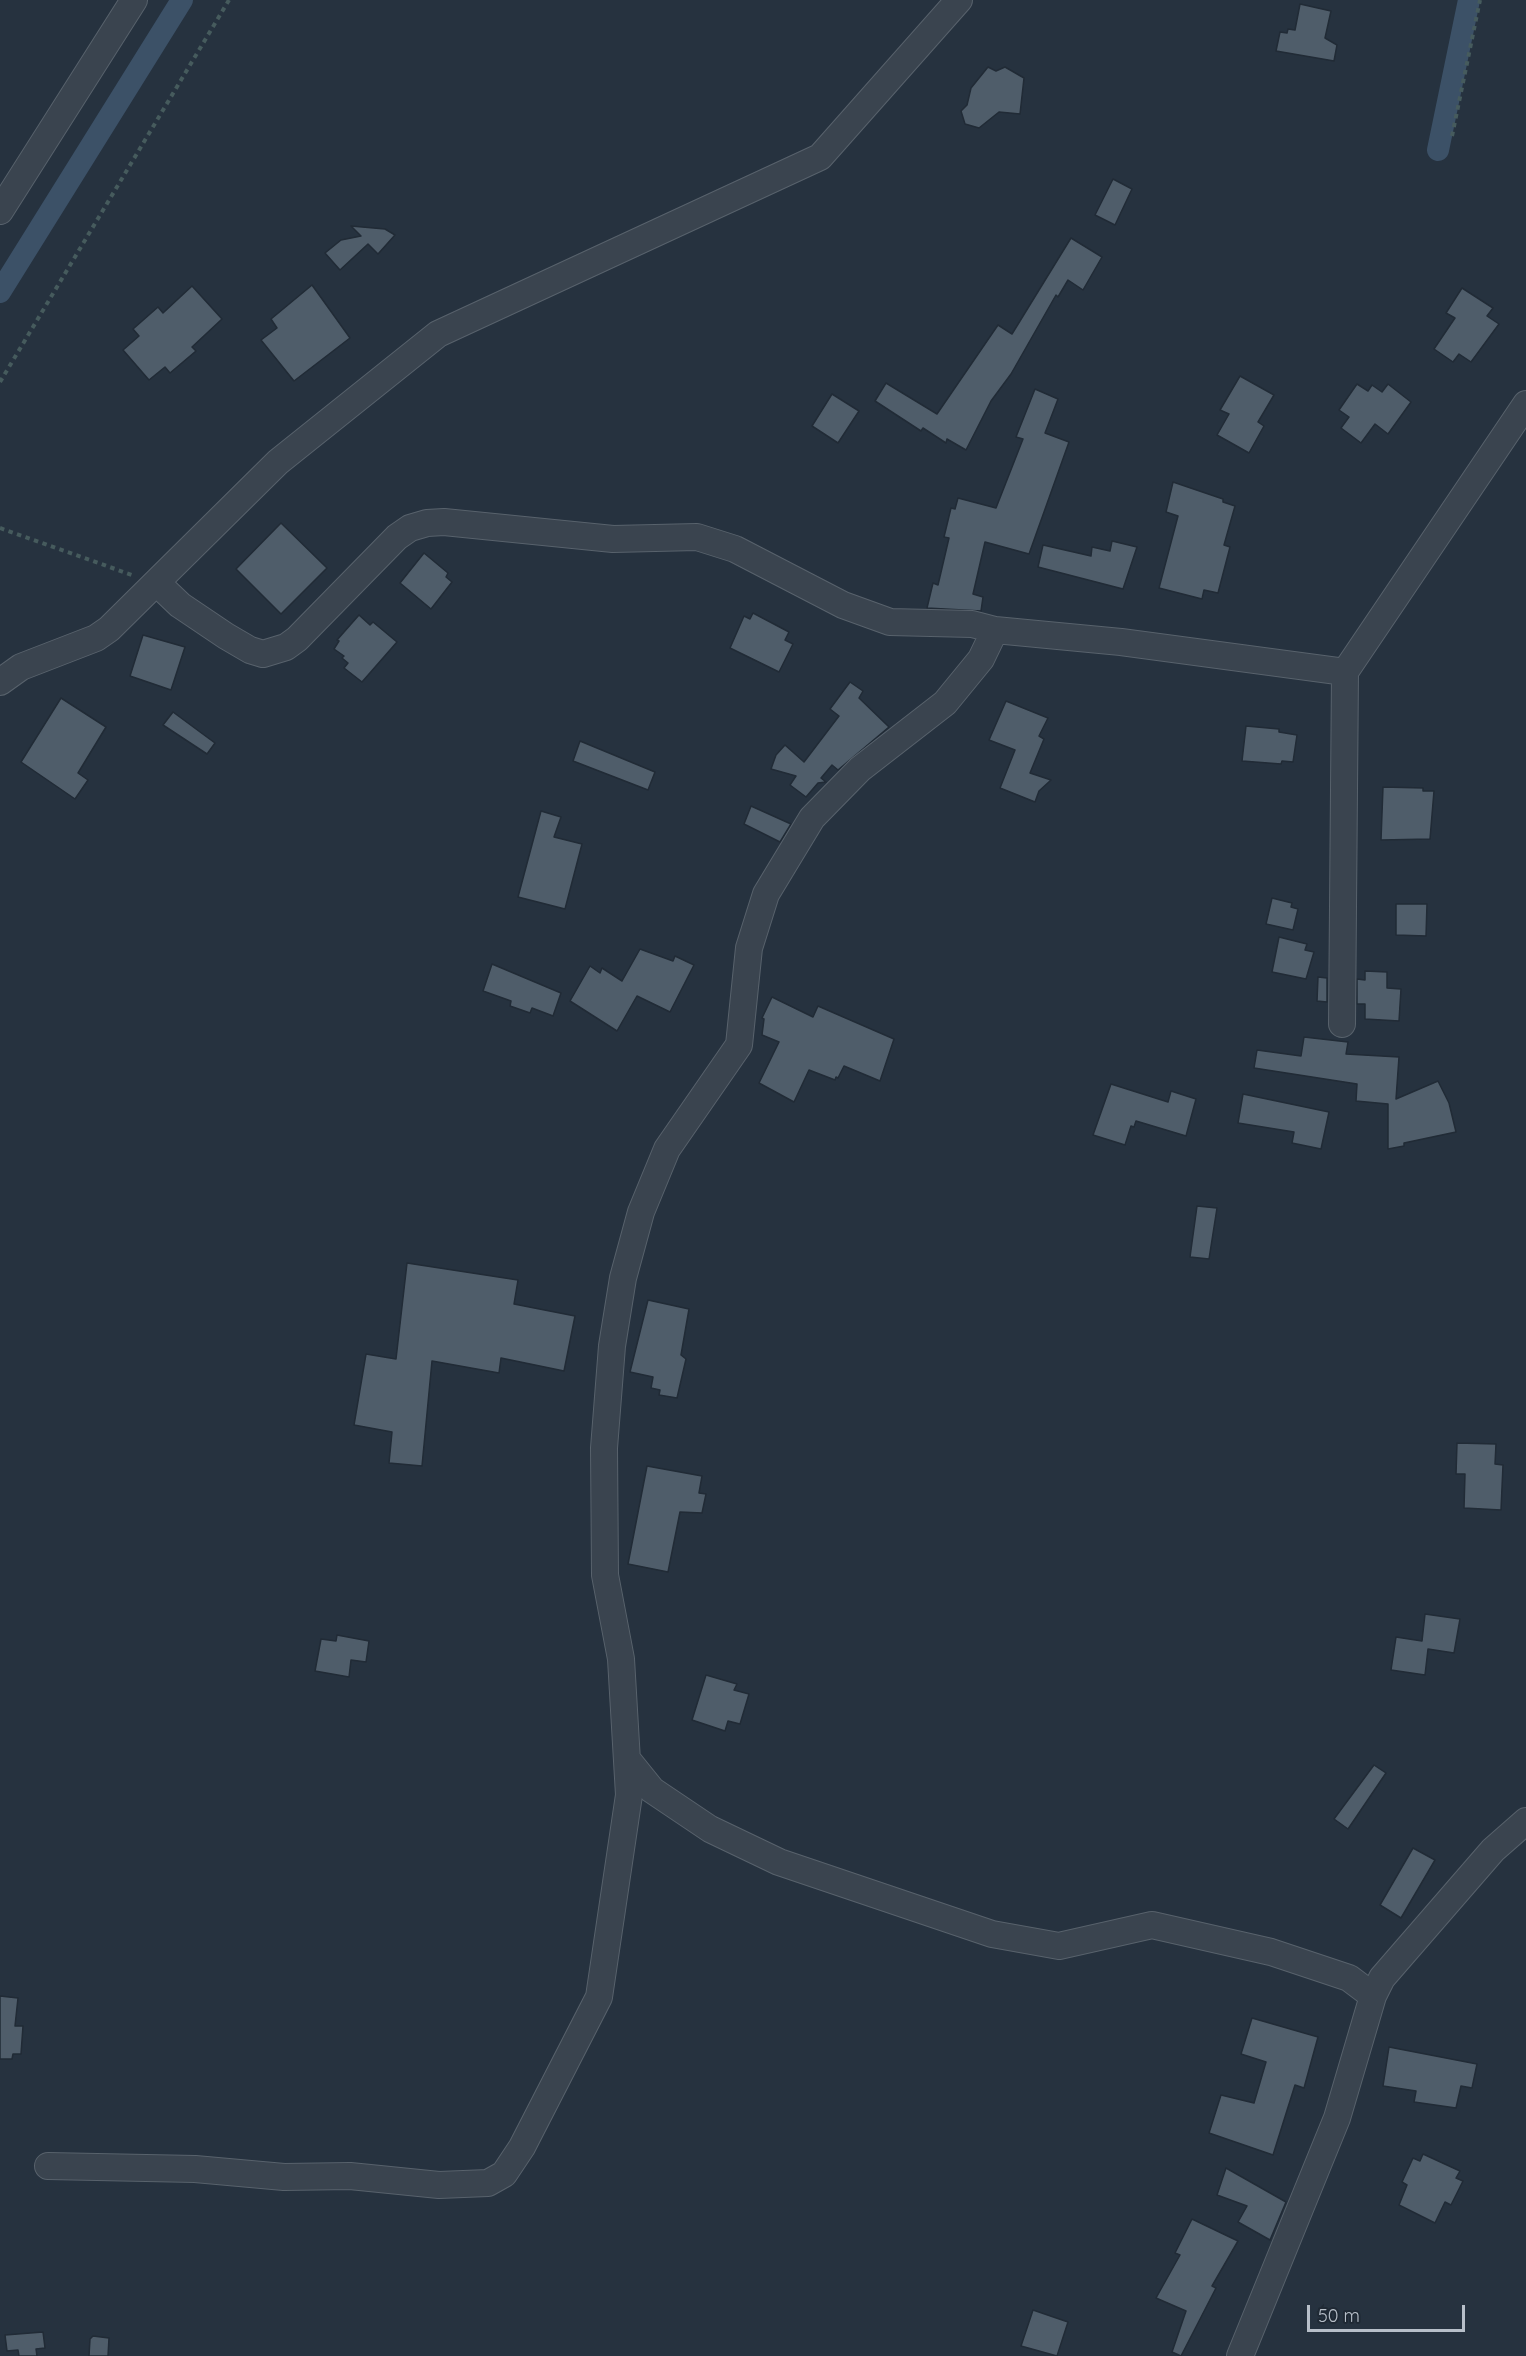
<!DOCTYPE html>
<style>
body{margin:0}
#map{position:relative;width:1526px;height:2356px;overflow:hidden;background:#26323f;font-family:Quicksand,sans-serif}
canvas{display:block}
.scale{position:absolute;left:1307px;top:2305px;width:158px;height:27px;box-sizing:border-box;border:3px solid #b7bfc9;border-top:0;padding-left:8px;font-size:18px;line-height:21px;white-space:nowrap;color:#b7bfc9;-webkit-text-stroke:4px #1f2934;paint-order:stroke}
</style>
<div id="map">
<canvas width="1526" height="2356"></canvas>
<div class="scale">50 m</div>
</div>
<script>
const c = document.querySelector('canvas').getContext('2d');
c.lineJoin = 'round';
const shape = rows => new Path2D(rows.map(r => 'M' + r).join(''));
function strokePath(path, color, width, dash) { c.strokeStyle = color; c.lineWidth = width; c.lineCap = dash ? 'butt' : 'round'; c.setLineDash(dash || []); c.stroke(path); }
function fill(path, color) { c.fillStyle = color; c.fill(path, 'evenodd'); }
strokePath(shape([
 [1438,150,1469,0],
 [0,292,182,0]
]), '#3c5167', 22);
const building = shape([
 [1300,4,1331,11,1325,38,1337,45,1334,61,1276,51,1280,32,1287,33,1288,29,1295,30,1300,4],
 [988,67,996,71,1005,67,1024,78,1020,114,999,112,979,128,965,124,961,111,967,105,971,88,988,67],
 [1113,179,1132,189,1115,225,1095,215,1113,179],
 [351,226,385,229,395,235,378,254,368,244,340,270,325,253,341,240,361,236,351,226],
 [1071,238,1102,257,1083,290,1068,280,1058,297,1056,295,1011,374,991,401,966,450,947,439,946,443,923,428,921,431,875,401,886,383,937,414,998,325,1012,334,1071,238],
 [312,285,350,338,294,381,261,340,277,328,271,319,312,285],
 [192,286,222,319,192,347,196,351,170,373,165,367,149,380,123,350,139,336,133,329,158,307,163,313,192,286],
 [1462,288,1493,308,1487,316,1499,324,1471,362,1459,354,1453,362,1434,349,1455,318,1446,313,1462,288],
 [1240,376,1274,395,1258,422,1264,426,1249,453,1217,435,1229,414,1220,410,1240,376],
 [1357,384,1368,391,1372,385,1382,392,1388,384,1411,402,1388,434,1375,424,1361,443,1341,428,1349,417,1339,410,1357,384],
 [1035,389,1058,399,1045,433,1069,442,1029,554,985,542,973,594,983,597,981,611,927,608,933,583,938,585,949,538,944,537,951,508,955,509,958,498,996,508,1023,439,1016,437,1035,389],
 [832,394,859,411,838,443,812,426,832,394],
 [1173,482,1223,499,1223,502,1235,506,1224,545,1230,547,1218,593,1204,590,1202,599,1159,588,1178,516,1166,512,1173,482],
 [281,523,327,568,281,614,236,569,281,523],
 [1112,541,1137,547,1123,589,1038,567,1043,545,1091,556,1092,547,1110,551,1112,541],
 [424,553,448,573,446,577,452,582,431,609,400,583,424,553],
 [753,613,789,632,785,640,793,644,779,672,730,648,744,616,750,619,753,613],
 [359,615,370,625,373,622,397,642,362,682,344,668,348,663,342,658,344,656,334,649,339,641,337,640,359,615],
 [143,635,185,647,171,690,130,676,143,635],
 [850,682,863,691,859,698,889,727,838,770,832,765,821,778,826,782,818,783,806,797,790,785,796,776,771,769,776,755,785,745,804,762,839,716,830,709,850,682],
 [61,698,106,727,78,773,88,780,75,799,21,762,61,698],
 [1006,701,1048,718,1039,736,1044,739,1030,773,1051,780,1039,791,1035,802,1000,788,1015,750,989,740,1006,701],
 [173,712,215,743,207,754,163,725,173,712],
 [1246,726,1279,729,1279,732,1297,735,1293,762,1282,761,1281,764,1242,761,1246,726],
 [580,741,655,772,648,790,573,761,580,741],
 [1383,787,1423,788,1423,791,1434,791,1430,839,1381,840,1383,787],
 [751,806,791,824,780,842,744,824,751,806],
 [541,811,561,817,554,837,582,844,565,909,518,897,541,811],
 [1272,898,1292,903,1291,907,1298,909,1293,930,1266,924,1272,898],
 [1396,904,1427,904,1426,936,1396,935,1396,904],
 [1279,937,1307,944,1305,950,1314,952,1306,979,1272,972,1279,937],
 [640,949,673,961,675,956,694,965,670,1012,637,996,617,1031,570,1001,590,966,600,973,602,968,622,981,640,949],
 [492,964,561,993,553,1016,532,1008,530,1013,510,1006,511,1001,483,991,492,964],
 [1365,971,1387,972,1387,988,1401,989,1399,1021,1365,1019,1365,1004,1357,1004,1357,979,1365,980,1365,971],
 [1318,977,1327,978,1327,1002,1317,1001,1318,977],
 [772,997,813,1017,818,1006,894,1039,880,1081,844,1066,838,1078,836,1077,835,1080,809,1070,794,1102,759,1083,779,1042,762,1035,764,1019,762,1018,772,997],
 [1304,1037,1348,1042,1346,1054,1399,1057,1396,1099,1438,1081,1449,1103,1456,1132,1404,1143,1404,1146,1388,1149,1388,1104,1356,1101,1357,1084,1254,1068,1257,1050,1301,1056,1304,1037],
 [1111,1084,1168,1102,1171,1091,1196,1099,1186,1136,1136,1121,1134,1127,1131,1126,1125,1145,1093,1135,1111,1084],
 [1243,1094,1329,1112,1321,1149,1292,1143,1294,1132,1238,1123,1243,1094],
 [1197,1206,1217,1208,1209,1259,1190,1257,1197,1206],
 [407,1263,518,1280,514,1304,575,1316,564,1371,501,1358,499,1373,432,1361,422,1466,389,1463,392,1432,354,1425,366,1354,396,1359,407,1263],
 [648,1300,689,1309,681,1355,686,1359,677,1398,659,1395,660,1390,651,1388,653,1377,630,1372,648,1300],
 [1457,1443,1496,1444,1495,1464,1503,1465,1501,1510,1464,1508,1465,1474,1456,1474,1457,1443],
 [647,1466,702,1476,699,1493,706,1494,702,1513,680,1512,668,1572,628,1564,647,1466],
 [1425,1614,1460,1619,1454,1653,1428,1649,1425,1675,1391,1670,1396,1637,1422,1641,1425,1614],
 [337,1635,369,1641,366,1662,351,1660,349,1677,315,1671,321,1639,336,1641,337,1635],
 [706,1675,737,1684,734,1690,749,1694,740,1724,728,1721,725,1731,692,1720,706,1675],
 [1374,1765,1386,1773,1348,1829,1334,1819,1374,1765],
 [1413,1848,1435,1860,1401,1918,1380,1905,1413,1848],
 [0,1996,18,1998,15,2026,23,2026,21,2054,13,2054,12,2059,0,2059,0,1996],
 [1252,2018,1318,2037,1304,2088,1295,2085,1273,2155,1209,2133,1221,2095,1254,2103,1266,2062,1241,2054,1252,2018],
 [1389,2047,1477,2064,1472,2088,1461,2086,1456,2108,1414,2102,1416,2091,1383,2086,1389,2047],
 [1423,2154,1460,2171,1456,2178,1463,2181,1451,2205,1445,2202,1435,2223,1399,2205,1407,2185,1402,2182,1413,2158,1420,2161,1423,2154],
 [1226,2168,1286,2202,1270,2240,1238,2222,1247,2206,1217,2195,1226,2168],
 [1192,2219,1238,2241,1212,2286,1216,2288,1181,2356,1172,2352,1186,2311,1156,2298,1180,2255,1175,2253,1192,2219],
 [1033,2310,1068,2322,1057,2356,1021,2346,1033,2310],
 [43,2332,45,2348,36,2349,37,2356,19,2356,18,2350,7,2351,5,2335,43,2332],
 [93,2336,109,2338,108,2356,89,2356,90,2339,93,2336]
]);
fill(building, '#4f5d6a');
strokePath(building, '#212b36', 1.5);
const minor = shape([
 [0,211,134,0],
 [158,584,180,605,226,636,250,650,263,654,286,647,297,639,397,537,410,528,427,523,444,522,613,539,697,537,735,549,843,605,890,622,972,624,995,630,1121,642,1345,672],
 [0,682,21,667,96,638,109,629,278,462,438,334,820,157,959,0],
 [1342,1024,1345,672,1526,404],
 [627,1759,652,1790,710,1829,779,1862,992,1934,1059,1946,1152,1925,1271,1952,1349,1978,1373,1996],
 [48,2166,195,2169,284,2177,350,2176,439,2185,488,2183,504,2174,522,2147,599,1997,629,1795,621,1659,605,1575,604,1448,612,1346,623,1278,641,1212,667,1149,739,1045,749,948,766,894,812,818,860,769,945,703,981,659,995,630],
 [1240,2356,1337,2118,1373,1996,1382,1978,1493,1850,1526,1821]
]);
strokePath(minor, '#58626c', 28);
strokePath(shape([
 [1452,136,1480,0],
 [0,382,229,0],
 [0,528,132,575]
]), '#465b5d', 4, [4.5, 4.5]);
strokePath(minor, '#3a444f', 26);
</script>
